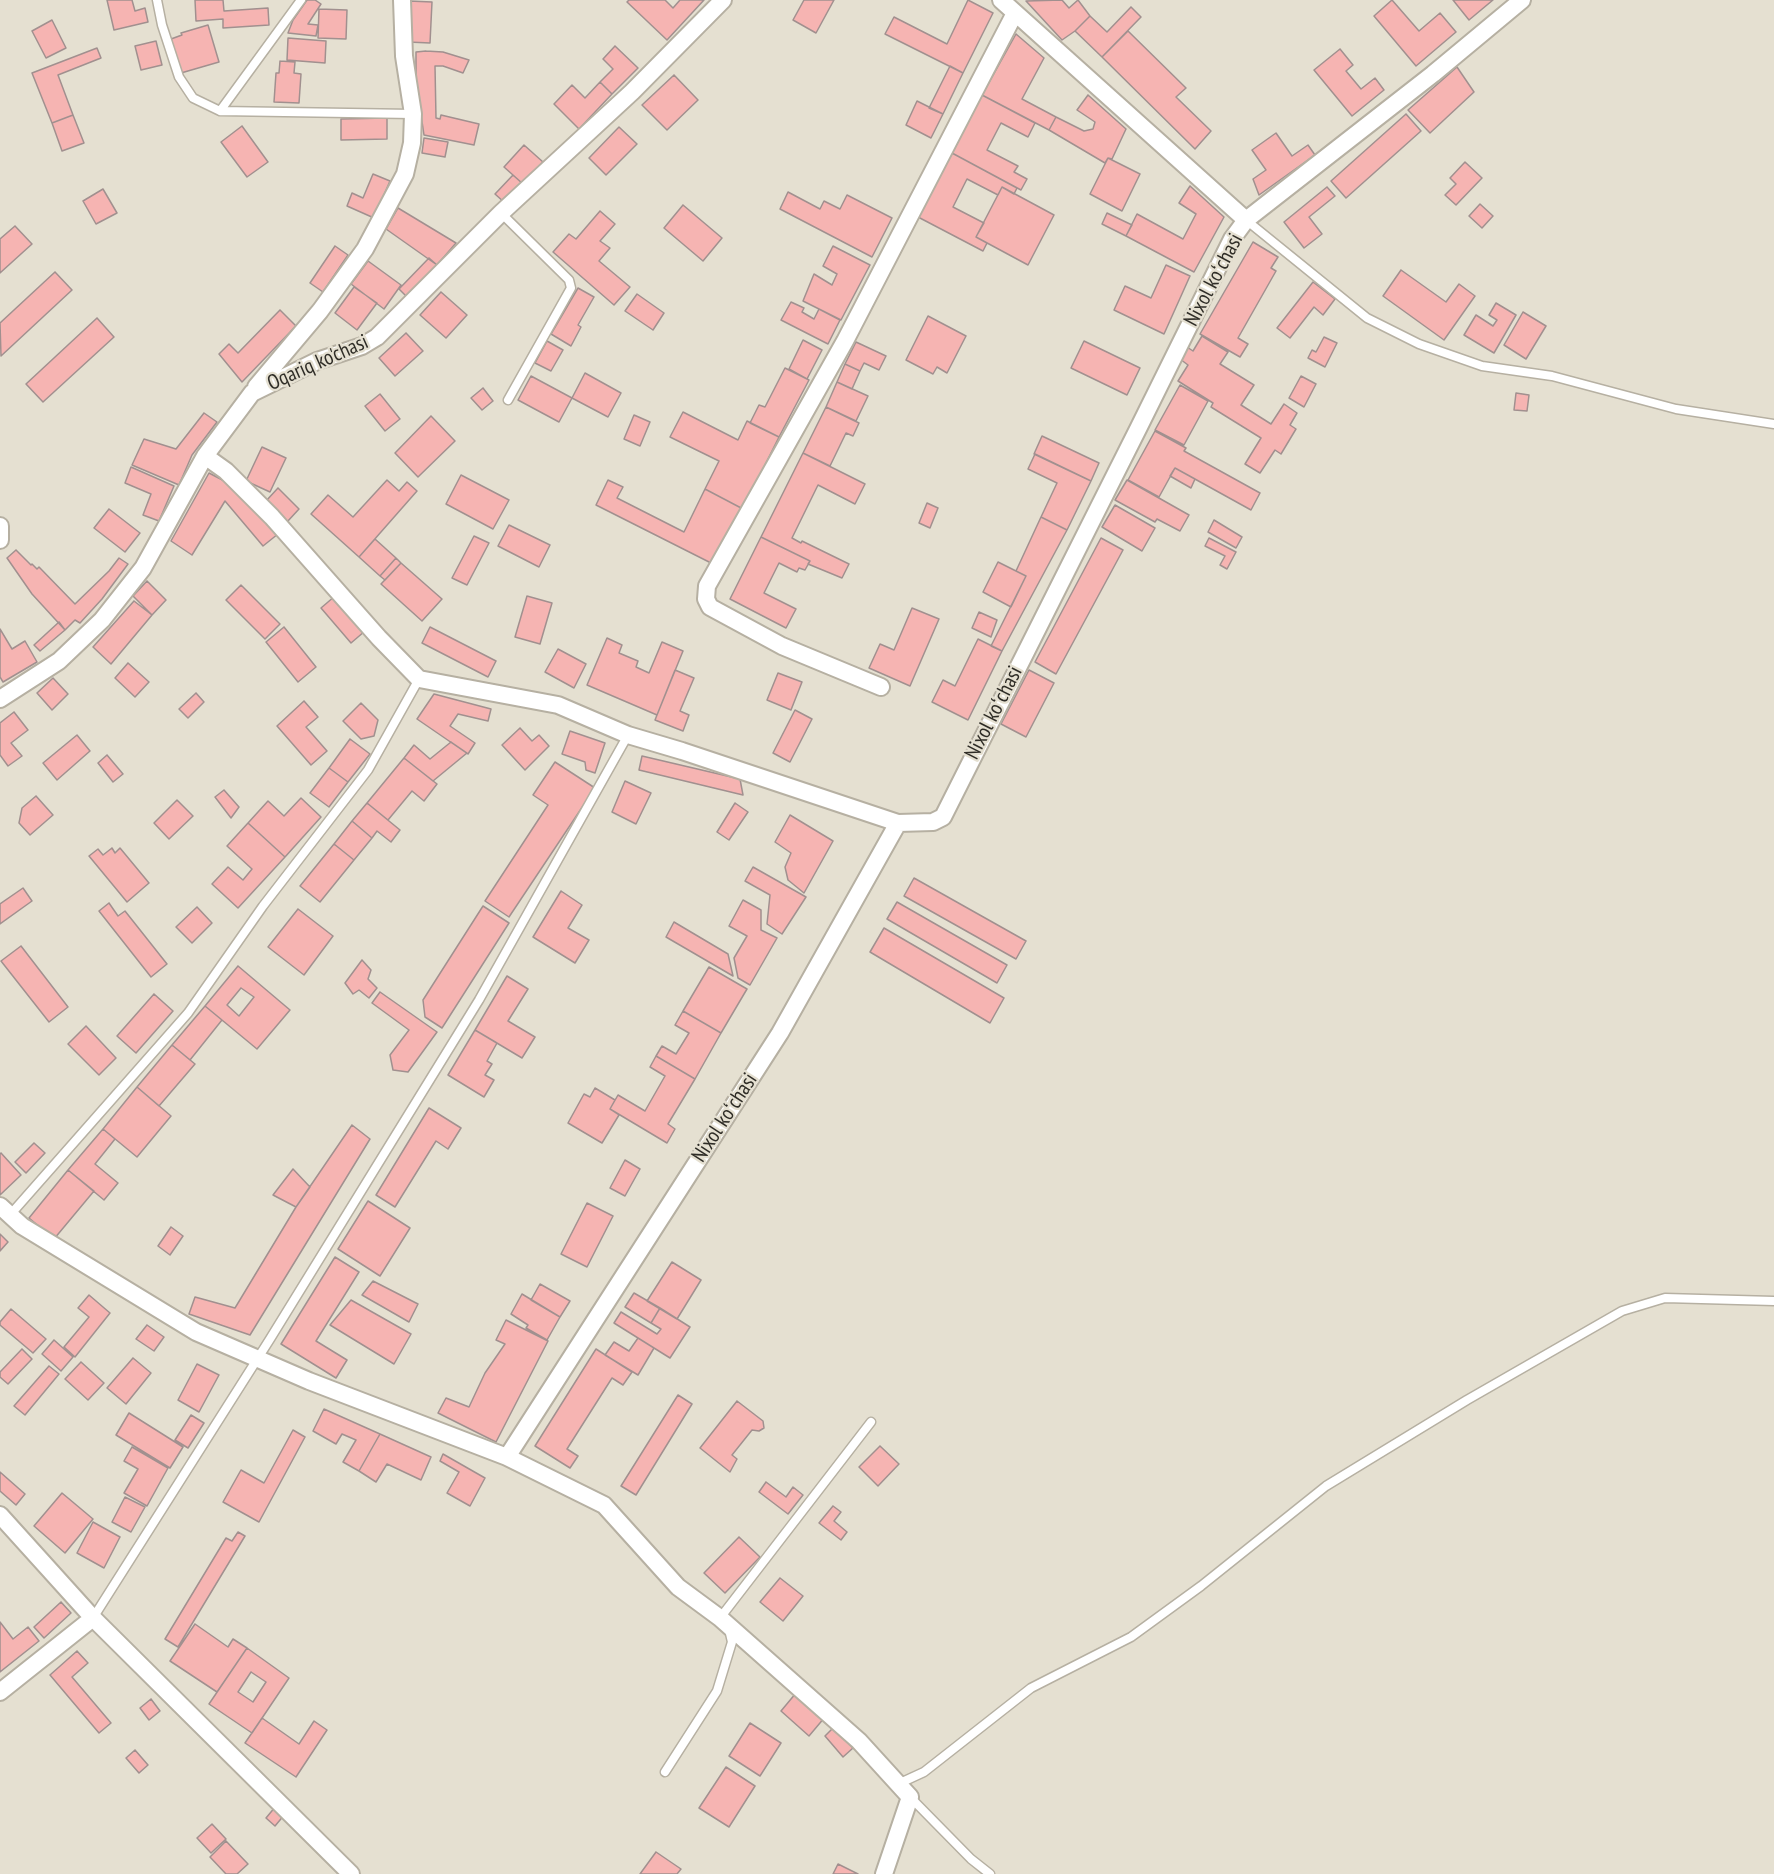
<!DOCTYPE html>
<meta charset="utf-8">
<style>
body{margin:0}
canvas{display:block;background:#e5e0d1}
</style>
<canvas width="1774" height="1874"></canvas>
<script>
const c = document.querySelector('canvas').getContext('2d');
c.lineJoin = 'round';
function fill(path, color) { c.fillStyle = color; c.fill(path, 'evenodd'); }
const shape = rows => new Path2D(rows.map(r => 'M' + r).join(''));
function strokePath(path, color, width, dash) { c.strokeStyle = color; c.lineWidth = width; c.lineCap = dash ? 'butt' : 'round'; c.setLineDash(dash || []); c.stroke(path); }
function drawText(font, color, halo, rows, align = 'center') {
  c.font = font + ' "PT Sans Narrow",sans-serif'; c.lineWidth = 4.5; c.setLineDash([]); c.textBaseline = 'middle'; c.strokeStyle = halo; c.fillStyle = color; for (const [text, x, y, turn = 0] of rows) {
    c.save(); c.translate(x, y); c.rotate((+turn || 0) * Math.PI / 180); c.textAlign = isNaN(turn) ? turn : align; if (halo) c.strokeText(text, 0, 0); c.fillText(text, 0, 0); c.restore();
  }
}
const building = shape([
 [107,0,132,0,135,11,145,8,148,22,114,30,107,0],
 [195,0,223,0,224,11,268,8,269,25,223,28,223,19,196,21,195,0],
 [307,0,315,0,321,4,308,24,318,25,316,36,288,33,293,20,307,0],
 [629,0,665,0,673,8,680,0,704,0,667,40,627,2,629,0],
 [804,0,834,0,816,33,793,20,804,0],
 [968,0,993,13,963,73,885,34,894,17,947,44,968,0],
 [1062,0,1069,8,1078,0,1090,16,1075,31,1062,40,1026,1,1062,0],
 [1392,0,1419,31,1440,13,1456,32,1416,66,1374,16,1392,0],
 [1453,0,1493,0,1469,20,1453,0],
 [409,1,432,2,430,43,408,42,409,1],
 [1131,7,1141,17,1102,57,1075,31,1090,16,1107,32,1131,7],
 [319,9,347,10,346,39,318,38,319,9],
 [52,20,66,48,46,58,32,31,52,20],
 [208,25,219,62,181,73,171,39,182,35,181,33,208,25],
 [1128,31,1186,88,1176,97,1211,131,1195,149,1102,57,1128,31],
 [1016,34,1044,58,1022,99,1056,117,1049,130,982,95,1016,34],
 [288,38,326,41,325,63,287,60,288,38],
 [156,41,162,65,141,70,135,46,156,41],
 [615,46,638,68,612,94,600,82,613,69,603,59,615,46],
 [97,48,101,58,58,75,73,115,52,123,32,73,97,48],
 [1340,49,1353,65,1346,71,1361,89,1375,78,1384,90,1352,116,1314,70,1340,49],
 [426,51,443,52,469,60,463,73,443,66,435,66,436,118,440,119,441,115,479,124,474,145,424,135,416,81,416,52,426,51],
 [280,61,295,62,294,73,301,74,299,103,274,102,276,73,279,73,280,61],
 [950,66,963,73,943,114,929,108,950,66],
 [1457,67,1474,92,1430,133,1408,110,1457,67],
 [674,75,698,100,667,130,642,105,674,75],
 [600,82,612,94,579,129,554,104,572,85,585,98,600,82],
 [982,95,1035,123,1028,137,1001,123,987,150,1018,166,1014,172,1027,179,1021,190,952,153,982,95],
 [1088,95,1126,129,1112,159,1108,158,1105,163,1049,130,1056,117,1084,131,1093,129,1095,122,1077,110,1088,95],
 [917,101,943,114,931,138,906,125,917,101],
 [1406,114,1421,131,1346,198,1331,181,1406,114],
 [73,115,84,143,62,151,52,123,73,115],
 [387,118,387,139,341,140,341,119,387,118],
 [242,126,268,162,247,177,221,142,242,126],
 [619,127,637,144,606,175,589,158,619,127],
 [1276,133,1292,156,1308,145,1315,155,1259,195,1253,179,1266,170,1252,150,1276,133],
 [424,138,448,142,445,157,422,153,424,138],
 [524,145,543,162,523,184,504,167,524,145],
 [952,153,1017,188,1014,194,1002,187,998,195,967,179,953,207,984,223,976,237,987,243,983,251,918,217,952,153],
 [1108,158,1140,174,1122,211,1090,194,1108,158],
 [1465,162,1482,178,1456,205,1445,195,1456,184,1450,178,1465,162],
 [373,174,390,181,374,218,347,206,352,193,363,198,373,174],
 [513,175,523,184,505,203,495,194,513,175],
 [1190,186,1224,217,1194,272,1126,236,1137,214,1183,239,1196,214,1179,203,1190,186],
 [1002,187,1054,215,1028,265,976,237,1002,187],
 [1327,187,1335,196,1309,217,1322,234,1304,248,1284,222,1327,187],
 [103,189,117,213,96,224,83,201,103,189],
 [788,192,820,209,824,201,840,209,847,195,892,218,872,257,780,209,788,192],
 [1480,204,1493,216,1482,228,1469,216,1480,204],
 [683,205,722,238,703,261,664,228,683,205],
 [398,208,456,243,437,265,386,229,398,208],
 [600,211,615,224,600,241,610,248,599,261,630,287,614,305,553,252,569,234,576,239,600,211],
 [1107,213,1132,225,1126,236,1102,224,1107,213],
 [15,226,32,244,0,273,0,239,15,226],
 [1253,242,1278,257,1271,268,1276,271,1238,338,1248,344,1240,357,1200,334,1253,242],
 [335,246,348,255,323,292,310,283,335,246],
 [833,246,870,265,841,320,803,301,814,274,832,285,837,274,823,266,833,246],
 [429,258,437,265,407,297,399,289,429,258],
 [368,261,401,285,384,309,351,284,368,261],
 [1166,265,1190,276,1164,334,1114,310,1125,286,1151,298,1166,265],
 [1401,270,1446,302,1459,284,1475,296,1444,340,1383,296,1401,270],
 [55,272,72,290,1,356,0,323,55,272],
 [1313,282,1335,299,1323,315,1314,307,1290,338,1277,328,1313,282],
 [354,287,377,303,357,330,335,313,354,287],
 [578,288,594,297,578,325,581,327,571,346,551,334,578,288],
 [441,292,467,315,446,338,420,315,441,292],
 [637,294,664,313,653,330,625,311,637,294],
 [791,302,804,308,802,312,814,319,819,309,840,320,828,344,781,320,791,302],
 [1496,303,1516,315,1494,353,1464,335,1476,315,1493,326,1497,320,1489,315,1496,303],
 [280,310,296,326,242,382,219,354,229,344,238,353,280,310],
 [1523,312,1546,326,1526,359,1504,345,1523,312],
 [928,316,966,336,947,373,937,367,933,374,906,360,928,316],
 [97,318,114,337,43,402,26,384,97,318],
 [406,333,423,351,395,376,379,358,406,333],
 [1202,336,1228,352,1220,364,1254,385,1241,405,1271,424,1284,404,1297,413,1290,425,1296,429,1281,454,1275,450,1260,473,1245,464,1261,438,1211,407,1213,403,1178,381,1188,365,1180,359,1187,347,1193,351,1202,336],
 [1324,337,1337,343,1325,367,1308,358,1312,350,1316,352,1324,337],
 [803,340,822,350,807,379,789,369,803,340],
 [547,341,563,350,551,371,535,363,547,341],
 [1084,341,1140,368,1127,395,1071,368,1084,341],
 [856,342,886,356,879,370,864,363,860,371,845,364,856,342],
 [845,364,860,371,852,389,837,382,845,364],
 [785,368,809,380,779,437,750,423,759,405,765,407,785,368],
 [585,373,621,393,608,417,572,398,585,373],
 [531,376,572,398,559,422,518,400,531,376],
 [1301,376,1316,384,1304,407,1289,398,1301,376],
 [837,382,868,396,856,421,826,407,837,382],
 [1180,385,1208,401,1184,445,1155,430,1180,385],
 [483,388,493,401,482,410,471,398,483,388],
 [1516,393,1529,395,1527,411,1514,410,1516,393],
 [380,394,400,419,385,431,365,406,380,394],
 [826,407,859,423,853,436,846,433,830,466,803,453,826,407],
 [683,412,738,440,747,421,779,437,743,509,705,489,719,461,670,437,683,412],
 [204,413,217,422,192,455,179,485,132,465,144,439,176,449,204,413],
 [634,415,650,422,640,446,624,439,634,415],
 [431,416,455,441,418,477,395,453,431,416],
 [1155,431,1186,448,1184,451,1260,493,1251,510,1175,468,1159,497,1128,480,1155,431],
 [1042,436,1099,463,1091,481,1034,454,1042,436],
 [262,447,286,458,270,492,246,481,262,447],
 [803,453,865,484,855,504,818,485,792,538,801,543,802,541,849,564,842,578,808,564,810,561,761,537,803,453],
 [1035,454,1091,481,1067,530,1041,517,1057,483,1028,469,1035,454],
 [131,467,174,486,159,521,143,515,151,494,125,483,131,467],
 [1175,468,1195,479,1191,488,1170,476,1175,468],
 [209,473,232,485,278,534,263,546,225,501,192,555,171,541,209,473],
 [461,475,509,500,493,529,446,504,461,475],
 [387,480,399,491,407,482,417,491,359,557,311,514,328,495,353,517,387,480],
 [608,480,623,487,617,498,684,532,705,489,743,509,715,565,596,505,608,480],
 [1127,480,1189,515,1180,531,1157,519,1155,522,1115,500,1127,480],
 [278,488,299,509,287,522,266,501,278,488],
 [927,503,938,508,930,528,919,523,927,503],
 [1115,505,1155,528,1142,551,1102,527,1115,505],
 [109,509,140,533,125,552,94,528,109,509],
 [1041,517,1067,530,1002,651,991,646,1026,576,1016,571,1041,517],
 [1214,520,1242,537,1236,548,1208,532,1214,520],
 [509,525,550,545,539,567,498,546,509,525],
 [474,536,489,543,467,585,452,578,474,536],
 [761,537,810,561,805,570,799,568,797,572,779,563,764,593,796,609,786,628,730,599,761,537],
 [1101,538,1123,550,1056,674,1035,662,1101,538],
 [1209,538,1236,552,1227,569,1220,565,1225,556,1205,546,1209,538],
 [375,539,396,558,380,576,359,557,375,539],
 [16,550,31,565,32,564,37,569,39,567,75,604,109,571,119,558,128,564,102,599,80,623,75,620,65,630,32,594,7,558,16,550],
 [396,558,401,563,385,580,380,576,396,558],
 [998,562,1026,576,1011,607,983,592,998,562],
 [401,563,442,599,422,621,381,584,401,563],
 [147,581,166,600,152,615,133,596,147,581],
 [241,585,280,624,265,639,226,600,241,585],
 [335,596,365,631,351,643,321,608,335,596],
 [527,596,552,603,540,644,515,637,527,596],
 [134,601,152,615,111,664,93,647,134,601],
 [912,608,939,619,910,686,869,668,880,644,894,650,912,608],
 [979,612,997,620,991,637,972,628,979,612],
 [59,622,65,630,40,651,34,645,59,622],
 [284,627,316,667,298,682,266,642,284,627],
 [430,627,496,661,488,677,422,643,430,627],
 [0,629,12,649,25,641,37,662,3,682,0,677,0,629],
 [607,638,622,645,619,653,638,661,636,667,649,673,662,642,683,651,657,715,587,685,607,638],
 [978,639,1002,651,968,720,932,702,943,680,955,686,978,639],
 [558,649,586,664,574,688,545,672,558,649],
 [128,663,149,682,135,697,115,678,128,663],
 [675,670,694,678,680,711,689,715,683,731,655,720,675,670],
 [1029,670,1054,683,1026,737,1001,724,1029,670],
 [778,673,802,682,791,710,767,700,778,673],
 [53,678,68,694,52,710,37,693,53,678],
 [196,693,204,702,188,718,179,709,196,693],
 [434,694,491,709,488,721,458,714,450,726,475,743,468,754,417,719,434,694],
 [304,701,318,717,306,727,327,751,311,765,277,726,304,701],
 [361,703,378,720,374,736,361,739,343,721,361,703],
 [795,710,812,719,790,762,773,753,795,710],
 [14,712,28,730,11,743,22,756,8,766,0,755,0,723,14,712],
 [520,728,532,741,539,735,549,746,525,770,502,745,520,728],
 [570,731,605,743,595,773,586,770,585,762,562,754,570,731],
 [77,735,90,751,57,780,43,763,77,735],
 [350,739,370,754,348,782,329,768,350,739],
 [451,742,467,753,433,781,404,758,414,745,430,759,451,742],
 [107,755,123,774,113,782,98,763,107,755],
 [642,756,740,779,743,795,639,770,642,756],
 [404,758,437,784,424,801,412,791,388,820,367,803,404,758],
 [555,762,595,788,509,917,485,901,548,805,533,795,555,762],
 [329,768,348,782,329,807,310,793,329,768],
 [625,781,651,793,636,824,612,812,625,781],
 [224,790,239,807,231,818,215,797,224,790],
 [36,796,53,815,30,835,19,823,22,808,36,796],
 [301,798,321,817,285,857,248,823,268,801,284,816,301,798],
 [177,800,193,816,169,839,154,823,177,800],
 [367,803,400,830,391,842,377,831,372,838,352,821,367,803],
 [735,803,748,812,729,840,717,832,735,803],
 [790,815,833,841,804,893,788,880,785,867,791,853,775,842,790,815],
 [352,821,372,838,354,860,334,844,352,821],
 [248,823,285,857,238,908,212,884,228,867,243,880,252,869,227,846,248,823],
 [334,844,354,860,320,902,300,886,334,844],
 [112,848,115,853,120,848,149,883,127,902,89,856,98,849,103,855,112,848],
 [753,867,806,897,782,934,767,924,770,895,745,881,753,867],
 [914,878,1026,941,1016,959,904,896,914,878],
 [23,888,32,901,0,924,0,904,23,888],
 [561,891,582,905,568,928,589,940,575,963,533,937,561,891],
 [743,900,761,910,761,930,777,938,750,985,738,978,734,958,747,936,729,926,743,900],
 [897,902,1007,965,997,983,887,919,897,902],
 [109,903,118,916,125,911,167,964,151,977,99,911,109,903],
 [483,906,509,923,442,1028,425,1017,423,1000,483,906],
 [197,907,212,923,192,943,176,927,197,907],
 [298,909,333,936,304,975,268,947,298,909],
 [674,922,728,954,733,976,666,937,674,922],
 [884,928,1004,998,990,1023,870,952,884,928],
 [21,946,68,1007,49,1022,1,961,21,946],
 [362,960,371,970,368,979,377,988,369,998,359,990,353,994,345,983,362,960],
 [238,966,290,1010,257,1049,205,1006,238,966],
 [241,988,254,997,239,1016,227,1005,241,988],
 [709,967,747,989,721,1033,683,1011,709,967],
 [507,976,528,989,508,1021,535,1037,522,1058,475,1030,507,976],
 [380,992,437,1032,408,1072,393,1070,390,1055,409,1030,372,1003,380,992],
 [154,994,173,1011,136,1053,117,1036,154,994],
 [205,1006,222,1020,190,1060,172,1045,205,1006],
 [683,1011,721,1033,695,1079,656,1056,662,1046,676,1054,689,1033,675,1025,683,1011],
 [86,1026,116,1058,99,1075,68,1044,86,1026],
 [475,1030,497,1043,487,1061,492,1064,485,1075,494,1080,484,1097,448,1075,475,1030],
 [172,1045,195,1064,159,1106,137,1087,172,1045],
 [656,1056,695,1079,668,1124,675,1129,667,1143,610,1109,618,1095,645,1111,665,1076,650,1067,656,1056],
 [137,1087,171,1116,137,1157,103,1129,137,1087],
 [595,1088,615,1100,610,1109,619,1115,602,1143,568,1123,584,1094,590,1097,595,1088],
 [429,1108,461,1128,448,1149,436,1141,395,1207,376,1195,429,1108],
 [352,1125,370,1139,250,1335,189,1314,195,1297,235,1308,296,1207,352,1125],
 [103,1129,115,1139,95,1164,118,1183,104,1200,68,1170,103,1129],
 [34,1143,45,1153,26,1173,15,1162,34,1143],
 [1,1153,21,1175,0,1195,0,1154,1,1153],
 [625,1160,640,1169,625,1196,610,1188,625,1160],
 [293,1169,310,1187,296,1207,273,1195,293,1169],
 [68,1170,94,1191,54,1239,29,1218,68,1170],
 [368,1201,410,1228,380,1276,338,1249,368,1201],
 [587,1203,613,1216,587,1267,561,1254,587,1203],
 [171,1227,183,1236,170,1255,158,1246,171,1227],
 [0,1234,8,1242,0,1251,0,1234],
 [335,1257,359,1272,316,1341,347,1360,336,1378,281,1344,335,1257],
 [672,1262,701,1280,677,1319,647,1301,672,1262],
 [373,1281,418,1304,409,1322,362,1295,373,1281],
 [540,1284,570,1301,560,1317,531,1300,540,1284],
 [634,1293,660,1308,651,1323,625,1307,634,1293],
 [522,1294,560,1317,547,1340,526,1328,528,1325,511,1314,522,1294],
 [89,1295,110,1313,75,1357,64,1347,89,1317,78,1308,89,1295],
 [351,1300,411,1334,394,1364,330,1325,351,1300],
 [660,1308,690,1327,670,1358,614,1323,621,1312,657,1334,661,1329,651,1323,660,1308],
 [11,1309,46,1339,33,1353,0,1325,0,1322,11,1309],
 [506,1320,548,1341,496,1442,438,1413,446,1398,469,1407,485,1373,505,1344,496,1340,506,1320],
 [147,1325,164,1337,154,1351,136,1339,147,1325],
 [638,1338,654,1348,638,1375,605,1355,614,1342,629,1351,638,1338],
 [54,1340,73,1357,61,1371,42,1354,54,1340],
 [22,1349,32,1359,8,1384,0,1377,0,1372,22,1349],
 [596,1349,632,1372,623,1385,612,1378,567,1449,578,1456,570,1468,535,1446,596,1349],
 [133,1358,151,1373,126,1404,107,1388,133,1358],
 [81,1362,104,1383,88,1400,65,1379,81,1362],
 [197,1364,219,1375,199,1412,178,1400,197,1364],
 [49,1366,59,1374,25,1415,14,1406,49,1366],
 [678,1395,692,1404,636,1495,621,1486,678,1395],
 [737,1401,763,1421,764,1428,759,1431,752,1430,732,1455,737,1459,730,1472,700,1448,737,1401],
 [324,1409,380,1434,359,1471,343,1462,356,1440,342,1434,336,1444,313,1431,324,1409],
 [129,1413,183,1447,170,1468,116,1435,129,1413],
 [191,1415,204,1423,188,1448,175,1440,191,1415],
 [293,1430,305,1437,259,1522,223,1502,241,1470,264,1483,293,1430],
 [380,1434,431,1457,421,1480,387,1464,376,1482,359,1471,380,1434],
 [880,1446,899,1464,878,1486,859,1467,880,1446],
 [132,1447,168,1468,147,1506,124,1493,138,1469,124,1461,132,1447],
 [443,1454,485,1478,470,1506,447,1493,459,1472,440,1461,443,1454],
 [0,1472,25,1494,16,1505,0,1491,0,1472],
 [766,1482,786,1497,793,1487,803,1495,788,1514,759,1492,766,1482],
 [62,1493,93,1519,65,1553,34,1526,62,1493],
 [125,1497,145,1507,131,1532,112,1522,125,1497],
 [833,1506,841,1512,834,1521,847,1532,841,1540,819,1523,833,1506],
 [93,1522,120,1537,104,1568,77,1553,93,1522],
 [238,1532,245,1536,178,1647,165,1639,226,1538,232,1541,238,1532],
 [739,1537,760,1557,725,1593,704,1573,739,1537],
 [780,1578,803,1596,783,1621,760,1602,780,1578],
 [61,1602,71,1613,44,1638,34,1627,61,1602],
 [0,1622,13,1639,28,1627,39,1641,0,1672,0,1622],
 [195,1624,228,1647,233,1639,247,1648,217,1692,170,1661,195,1624],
 [247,1648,289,1678,252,1733,209,1704,247,1648],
 [251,1672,266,1682,253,1702,238,1692,251,1672],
 [77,1651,88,1663,72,1677,111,1723,99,1733,50,1675,77,1651],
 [796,1693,825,1717,809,1736,781,1711,796,1693],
 [151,1699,160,1711,149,1720,140,1708,151,1699],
 [262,1718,299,1744,314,1721,327,1730,296,1777,245,1743,262,1718],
 [750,1723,781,1743,760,1776,729,1756,750,1723],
 [834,1727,853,1748,843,1757,825,1736,834,1727],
 [135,1750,148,1765,139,1773,126,1758,135,1750],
 [726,1767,755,1786,729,1827,699,1808,726,1767],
 [276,1806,285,1814,275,1826,266,1818,276,1806],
 [212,1824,226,1839,211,1853,197,1838,212,1824],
 [226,1841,248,1864,237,1874,226,1874,210,1857,226,1841],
 [656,1852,681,1869,677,1874,640,1874,656,1852],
 [838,1864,858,1874,833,1874,838,1864]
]);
fill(building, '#f6b4b2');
strokePath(building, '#a1908f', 1.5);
const service = shape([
 [157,0,162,25,179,77,193,98,220,111,413,114],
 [220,111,301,0],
 [501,213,569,280,571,288,508,400],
 [1246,220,1367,318,1419,344,1482,366,1552,376,1676,409,1774,424],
 [10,1215,188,1013,263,906,368,770,419,679],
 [93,1618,270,1339,479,1000,628,735],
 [720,1618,871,1422],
 [665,1772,717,1691,732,1642,729,1629],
 [898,1784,924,1772,1031,1688,1131,1637,1201,1586,1326,1486,1467,1400,1622,1311,1665,1298,1774,1301],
 [910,1797,971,1859,990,1874]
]);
const minor = shape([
 [1001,0,1246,220],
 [256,387,320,311,365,249,405,174,412,143,413,114,404,56,402,0],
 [205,456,226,471,272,517,379,638,419,679,558,705,628,735,682,751,898,823],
 [0,526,0,540],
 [881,687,782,646,710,607,706,599,707,586,845,341,1015,13],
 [0,699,59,661,102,620,143,568,205,456,252,393,317,361,362,346,377,337,501,213,632,92,723,0],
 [0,1206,22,1226,196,1332,309,1381,507,1457,604,1505,678,1587,720,1618,859,1741,910,1797,884,1874],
 [507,1457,780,1033,898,823,933,822,943,817,1139,427,1232,239,1246,220,1433,74,1522,0],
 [0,1515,93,1618,351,1874],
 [0,1692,93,1618]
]);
strokePath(service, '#b6b0a2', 11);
strokePath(minor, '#b6b0a2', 20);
strokePath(service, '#fff', 8);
strokePath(minor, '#fff', 16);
drawText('21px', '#2f2d27', '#e5e0d1', [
 ["Nixol koʻchasi",1214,280,-62],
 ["Oqariq ko'chasi",318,363,-24],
 ["Nixol koʻchasi",994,713,-63],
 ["Nixol koʻchasi",725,1118,-57]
]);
</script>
